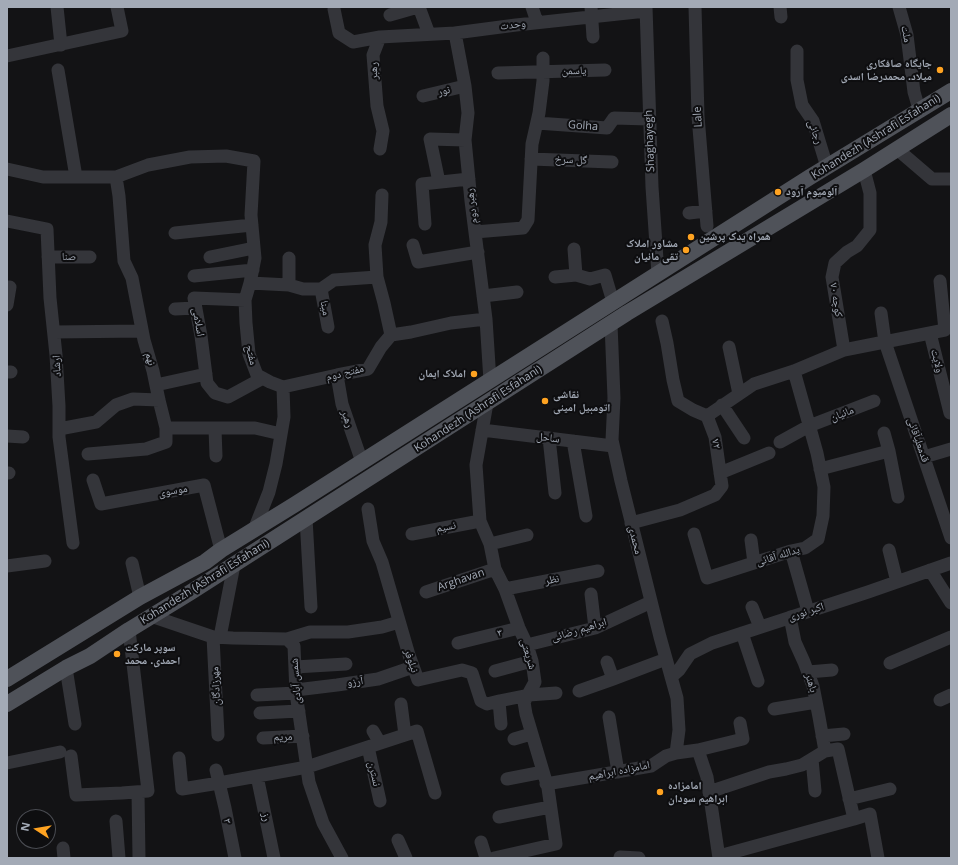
<!DOCTYPE html>
<meta charset="utf-8">
<style>
body{margin:0}
#map{position:relative;width:958px;height:865px;overflow:hidden;background:#131315;font-family:"Open Sans",sans-serif}
canvas{display:block}
.frame{position:absolute;inset:0;border:8px solid #a3aab6;pointer-events:none}
.north{position:absolute;left:16px;top:809px;width:40px;height:40px;box-sizing:border-box;background:#0e0e10;border:1px solid #4a4c52;border-radius:50%;rotate:282deg;font-size:11px;font-weight:700;line-height:16px;text-align:center;color:#a3aab6}
.north::after{content:'';display:block;margin:auto;width:14px;height:18px;background:#ffa321;clip-path:polygon(50% 0,100% 100%,50% 72%,0 100%)}
</style>
<div id="map">
<canvas width="958" height="865"></canvas>
<div class="frame"></div>
<div class="north">N</div>
</div>
<script>
const c = document.querySelector('canvas').getContext('2d');
c.lineJoin = 'round';
const shape = rows => new Path2D(rows.map(r => 'M' + r).join(''));
function strokePath(path, color, width, dash) { c.strokeStyle = color; c.lineWidth = width; c.lineCap = dash ? 'butt' : 'round'; c.setLineDash(dash || []); c.stroke(path); }
function drawText(font, color, halo, rows, align = 'center') {
  c.font = font + ' "Open Sans","Noto Naskh Arabic",sans-serif'; c.lineWidth = 4; c.setLineDash([]); c.textBaseline = 'middle'; c.strokeStyle = halo; c.fillStyle = color; for (const [text, x, y, turn = 0] of rows) {
    c.save(); c.translate(x, y); c.rotate((+turn || 0) * Math.PI / 180); c.textAlign = isNaN(turn) ? turn : align; if (halo) c.strokeText(text, 0, 0); c.fillText(text, 0, 0); c.restore();
  }
}
strokePath(shape([
 [57,7,61,45],
 [419,7,429,34],
 [532,7,537,22],
 [591,7,593,37],
 [646,7,652,187,658,274],
 [695,7,698,116,707,226],
 [780,7,781,17],
 [899,7,907,35,914,92,919,109],
 [334,9,339,33,353,42,380,37,373,55,377,106,383,131,380,149],
 [390,15,418,7],
 [455,33,465,86,468,113,465,140,471,201,486,319,490,381],
 [380,37,455,33,516,25,646,11],
 [797,51,797,80,802,105,813,121,827,167],
 [7,56,122,31,117,7],
 [58,70,76,177],
 [498,73,605,70],
 [423,96,465,86],
 [537,123,607,128,614,118,649,119],
 [897,149,932,179,951,179],
 [531,159,612,162],
 [7,169,43,177,116,177,148,165,190,157,226,156,254,161,251,215,255,258,250,283,245,300,246,323,249,354,257,375,270,382,283,387,284,417,276,464,269,492,254,530],
 [116,177,119,196,124,261,132,278,144,340,153,371,159,400,166,428,255,428,281,434],
 [439,182,430,139,465,140],
 [382,195,381,222,375,245,377,277,384,303,391,335],
 [689,213,706,211],
 [7,221,47,229,50,298,56,355,59,406,59,437,73,543],
 [425,224,422,184,469,179],
 [475,232,523,228,528,220,532,144,539,113,543,81,543,58],
 [175,233,252,225],
 [413,245,418,262,478,252],
 [574,249,576,275,590,279,605,275,613,302],
 [48,257,90,257],
 [210,257,254,248],
 [289,258,289,285],
 [194,276,253,270],
 [555,277,576,275],
 [250,283,289,285,303,289,321,289,334,280,377,277],
 [7,287,10,287,7,305],
 [321,289,328,327],
 [483,296,517,292],
 [245,300,194,298,201,336,207,383,215,393,228,397,263,378],
 [175,309,196,308],
 [881,313,885,342,951,538],
 [611,324,614,398,612,440,621,481,660,637,677,698,679,730,676,753],
 [54,332,142,331],
 [930,333,950,413],
 [729,347,739,394],
 [844,350,832,277,835,263,847,252,857,246,870,230,870,193,864,170],
 [7,372,11,372],
 [337,375,342,404,362,462],
 [156,385,206,374],
 [283,387,337,375,368,369,381,347,391,335,411,332,451,323,486,319],
 [487,403,476,465,480,521,490,544,495,569,505,589,519,628,527,645,532,661,535,682,524,702,526,714,548,788,556,844,494,858],
 [722,405,744,438],
 [707,416,754,384,794,371,844,350,945,330,940,281],
 [59,429,96,422,116,405,133,399,159,400],
 [215,429,216,456],
 [482,430,613,446],
 [884,433,889,451,898,497],
 [7,436,23,437],
 [549,438,555,493],
 [573,441,586,516],
 [780,442,809,426,874,401],
 [88,454,146,449,166,442,166,428],
 [924,457,951,449],
 [820,469,889,451],
 [7,473,9,473],
 [720,473,769,453],
 [93,480,101,504,204,485,221,550],
 [368,509,373,541,382,562,409,655,418,680,462,670,472,673,481,701,487,704,499,701,529,695,556,693],
 [306,518,311,607],
 [631,523,680,510,715,495,722,486,715,437,707,416,693,410,678,401,673,380,667,343,662,321],
 [412,534,480,521],
 [694,534,707,578,791,551,805,548,818,539,823,516,824,487,817,453,794,371],
 [751,540,754,563],
 [490,544,527,535],
 [889,550,897,582],
 [791,551,808,611],
 [132,563,140,597],
 [7,566,45,561],
 [930,570,951,603],
 [505,589,598,571],
 [426,592,495,569],
 [591,594,595,628],
 [752,607,760,627],
 [151,616,213,637,233,638,287,639,294,646,296,693,309,782,323,823,342,858],
 [790,617,795,642,804,662,813,686,819,717,825,751],
 [742,633,758,681],
 [213,637,218,735],
 [220,637,234,565],
 [287,639,310,632,348,632,382,627,399,622],
 [458,643,519,628],
 [527,645,595,628,651,602],
 [607,662,613,679],
 [890,663,951,637],
 [295,667,346,664],
 [66,668,75,724],
 [495,671,532,661],
 [808,672,832,670],
 [671,677,679,670,690,654,712,643,868,592,951,563],
 [296,690,337,685,378,679,413,667],
 [579,691,613,679,666,659],
 [257,695,296,693],
 [940,700,951,695],
 [499,701,501,724],
 [401,704,405,735],
 [774,709,816,702],
 [260,713,299,711],
 [609,717,618,772],
 [373,731,380,743],
 [822,736,844,734],
 [263,738,303,736],
 [514,739,531,734],
 [368,747,380,801],
 [698,750,743,739,740,723],
 [71,756,76,795,122,793,148,791,129,630],
 [179,758,182,789,219,783,307,767,417,731,435,793],
 [812,759,815,791],
 [7,763,60,752],
 [216,770,225,808,235,858],
 [257,776,274,858],
 [507,779,543,772],
 [546,784,651,766,666,756,676,753,698,750,707,777,719,858],
 [138,792,139,858],
 [709,792,769,772,786,769,802,765,825,751,838,749,854,819,719,856],
 [849,799,890,789],
 [499,817,550,807],
 [854,819,870,814,878,858],
 [116,821,119,858],
 [398,840,406,858],
 [481,842,486,858],
 [63,848,64,858],
 [620,857,639,858]
]), '#34353a', 13);
strokePath(shape([
 [7,679,140,597,205,562,221,550,294,505,810,177,951,91],
 [7,704,66,668,90,656,129,630,191,592,627,313,864,170,951,115]
]), '#4f5259', 16);
for (const [x, y, r, color] of [
 [940,70,4,"#ffa321"],
 [778,192,4,"#ffa321"],
 [691,237,4,"#ffa321"],
 [686,250,4,"#ffa321"],
 [474,374,4,"#ffa321"],
 [545,401,4,"#ffa321"],
 [117,654,4,"#ffa321"],
 [660,792,4,"#ffa321"]
]) { const dot = new Path2D(); dot.arc(x, y, r, 0, 2 * Math.PI); c.fillStyle = color; c.fill(dot); strokePath(dot, '#0e0e10', 1.5); }
drawText('11px', '#a3aab6', '#0e0e10', [
 ["وحدت",513,25,-7],
 ["ملت",906,34,78],
 ["رهبر",374,71,-93],
 ["یاسمن",574,71,-2],
 ["نور",444,91,-13],
 ["Lale",698,117,-93],
 ["Golha",583,126,4],
 ["رجائی",815,132,70],
 ["Kohandezh (Ashrafi Esfahani)",876,137,-32],
 ["Shaghayegh",650,141,-92],
 ["گل سرخ",571,160,2],
 ["رهبر دوم",472,206,-97],
 ["صنا",69,257,1],
 ["کوچه ۷۰",836,300,81],
 ["مینا",325,308,80],
 ["اسلامی",198,322,80],
 ["مفتح",251,355,76],
 ["نهم",150,359,74],
 ["ولایت",937,361,76],
 ["ارشاد",57,366,-93],
 ["مفتح دوم",345,373,-14],
 ["Kohandezh (Ashrafi Esfahani)",478,409,-33],
 ["مانیان",842,414,-21],
 ["رهبر",347,419,72],
 ["ساحل",548,438,7],
 ["قدمعلیآقائی",918,440,71],
 ["۷۲",716,444,79],
 ["موسوی",173,491,-10],
 ["نسیم",446,527,-11],
 ["محمدی",635,540,76],
 ["یدالله آقائی",778,556,-17],
 ["Arghavan",461,580,-19],
 ["نظر",552,580,-11],
 ["Kohandezh (Ashrafi Esfahani)",205,582,-32],
 ["اکبر نوری",806,612,-18],
 ["ابراهیم رضائی",579,630,-17],
 ["۳",500,633,-14],
 ["شریعتی",528,654,73],
 ["نیلوفر",411,661,71],
 ["شمس آبادی",296,681,-94],
 ["آرزو",355,682,-9],
 ["باهنر",811,683,73],
 ["مهرزادگان",216,686,-93],
 ["مریم",283,737,-2],
 ["امامزاده ابراهیم",619,771,-11],
 ["نسترن",374,774,77],
 ["رز",266,817,78],
 ["۳",227,821,79]
]);
drawText('bold 11px', '#a3aab6', '#0e0e10', [
 ["جایگاه صافکاری",932,64,"right"],
 ["میلاد. محمدرضا اسدی",932,77,"right"],
 ["آلومیوم آرود",786,192],
 ["همراه یدک پرشین",699,237],
 ["مشاور املاک",678,244,"right"],
 ["تقی مانیان",678,257,"right"],
 ["املاک ایمان",466,374,"right"],
 ["نقاشی",553,395],
 ["اتومبیل امینی",553,408],
 ["سوپر مارکت",125,648],
 ["احمدی. محمد",125,661],
 ["امامزاده",668,786],
 ["ابراهیم سودان",668,799]
], 'left');
</script>
